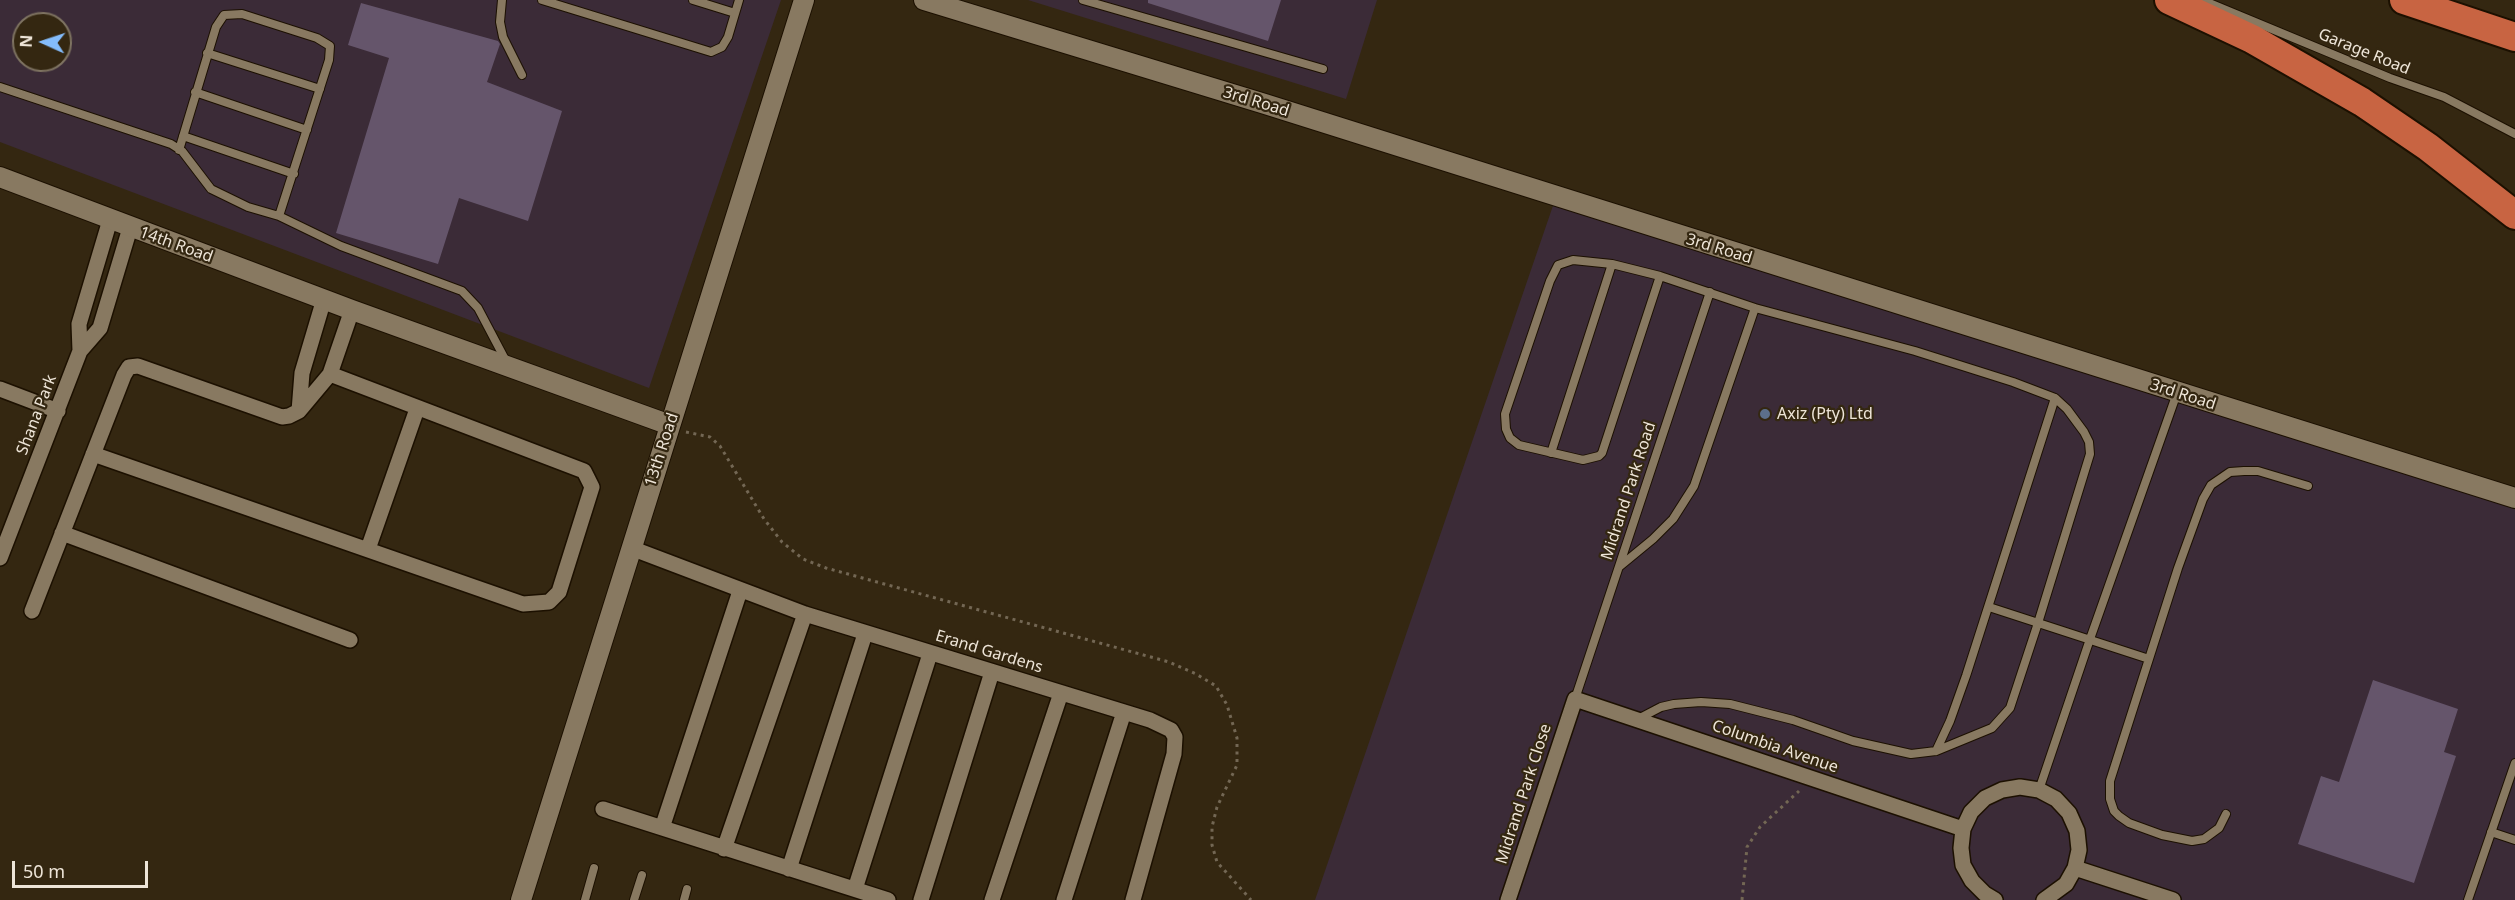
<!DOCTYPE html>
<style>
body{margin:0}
#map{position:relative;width:2515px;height:900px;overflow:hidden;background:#342711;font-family:"Noto Sans",sans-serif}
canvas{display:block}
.north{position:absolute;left:12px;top:12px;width:60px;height:60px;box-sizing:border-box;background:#342711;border:2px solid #7e7361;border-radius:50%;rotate:273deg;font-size:16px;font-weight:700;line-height:24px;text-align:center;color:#eee5d8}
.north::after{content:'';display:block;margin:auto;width:21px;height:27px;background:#84bcfb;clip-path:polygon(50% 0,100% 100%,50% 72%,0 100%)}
.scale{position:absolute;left:12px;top:861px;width:136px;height:27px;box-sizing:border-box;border:3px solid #eee5d8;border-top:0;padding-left:8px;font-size:18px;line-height:21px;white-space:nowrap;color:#eee5d8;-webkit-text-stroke:4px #342711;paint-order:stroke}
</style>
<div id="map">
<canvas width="2515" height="900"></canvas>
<div class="north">N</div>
<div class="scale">50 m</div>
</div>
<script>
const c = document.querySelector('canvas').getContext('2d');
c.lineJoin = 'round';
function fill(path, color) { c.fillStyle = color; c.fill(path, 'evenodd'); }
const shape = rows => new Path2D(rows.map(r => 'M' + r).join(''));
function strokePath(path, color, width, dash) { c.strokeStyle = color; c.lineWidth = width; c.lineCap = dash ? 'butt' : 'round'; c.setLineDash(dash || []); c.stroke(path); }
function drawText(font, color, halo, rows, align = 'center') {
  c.font = font + ' "Noto Sans",sans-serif'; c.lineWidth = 4.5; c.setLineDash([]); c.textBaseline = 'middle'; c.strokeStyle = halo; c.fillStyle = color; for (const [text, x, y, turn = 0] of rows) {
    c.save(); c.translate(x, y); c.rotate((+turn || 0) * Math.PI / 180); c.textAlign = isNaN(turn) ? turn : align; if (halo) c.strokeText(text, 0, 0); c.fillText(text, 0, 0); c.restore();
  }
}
fill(shape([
 [0,0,781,0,649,388,0,142],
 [24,24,60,24,60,60,24,60],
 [1028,0,1377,0,1346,99],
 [1557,194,2515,494,2515,900,1315,900]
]), '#3b2b37');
fill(shape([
 [1148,0,1281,0,1268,41,1148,3],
 [361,3,498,41,500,44,487,82,562,111,528,221,459,198,438,264,336,233,389,58,348,45],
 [2373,680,2458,709,2444,752,2456,756,2414,883,2298,844,2321,776,2339,782]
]), '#65556b');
const service = shape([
 [502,0,500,22,503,37,522,75],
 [542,0,711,52,722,47,728,37,739,0],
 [693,0,735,13],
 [1083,0,1323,69],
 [2202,0,2390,78,2444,97,2515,134],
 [207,53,320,89],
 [0,87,171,144,182,151,211,189,248,207,279,216,329,60,330,46,317,38,242,14,224,15,216,27,179,150],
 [195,92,307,130],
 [183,136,294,174],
 [279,216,341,246,462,291,478,308,507,363],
 [1660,276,1602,453,1599,456,1583,460,1519,445,1510,438,1506,429,1505,414,1550,281,1558,265,1573,260,1612,264,1660,276,1755,308,1915,351,2013,382,2055,398,1966,676,1950,721,1936,751],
 [1551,453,1612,264],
 [1619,567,1653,539,1673,519,1694,486,1755,308],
 [1989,607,2149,659],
 [1575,699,1710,292],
 [1638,719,1661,707,1674,704,1701,702,1730,704,1793,720,1853,741,1911,754,1936,751,1992,728,2010,708,2038,623,2090,454,2089,442,2084,432,2067,409,2055,398],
 [2039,790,2090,639,2177,393],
 [2226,814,2219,828,2204,839,2192,841,2162,835,2129,823,2119,816,2114,811,2110,799,2110,781,2178,568,2203,499,2211,485,2230,472,2244,471,2258,471,2308,486],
 [2491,832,2515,840],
 [585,900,594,868],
 [634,900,642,875],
 [684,900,687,889],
 [2468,900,2515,763]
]);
const minor = shape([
 [80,351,79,324,110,220],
 [0,389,58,411],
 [299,411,302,373,324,299],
 [93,454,523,604,549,602,559,592,592,487,584,471,330,374],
 [62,533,350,640],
 [631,548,805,614,1150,720,1171,730,1175,737,1174,754,1133,900],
 [368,549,417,409],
 [0,558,80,351,100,328,130,228],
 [32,611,124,375,129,367,138,366,282,417,289,416,299,411,330,374,352,310],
 [603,809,888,900],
 [662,828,740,591],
 [724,849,805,614],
 [2075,868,2173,900],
 [789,869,865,634],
 [855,889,930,654],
 [921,900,992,672],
 [992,900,1061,693],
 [1064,900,1124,712],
 [1508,900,1575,699,1963,829],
 [1995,900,1985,894,1972,881,1963,865,1961,848,1963,829,1971,812,1985,798,2002,790,2020,787,2039,790,2056,799,2069,813,2077,831,2079,850,2075,868,2066,884,2044,900]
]);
const tertiary = shape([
 [924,0,1265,104,2515,498],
 [0,177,352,310,670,425],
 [521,900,804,0]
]);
const motorway = shape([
 [2169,0,2252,39,2362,102,2428,147,2515,215],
 [2404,0,2515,37]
]);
strokePath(service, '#1c1000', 10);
strokePath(minor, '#1c1000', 18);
strokePath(tertiary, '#1c1000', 22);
strokePath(motorway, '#1c1000', 32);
strokePath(shape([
 [686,432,710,437,720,446,764,519,782,542,803,559,826,568,1169,662,1196,674,1216,686,1227,705,1237,738,1237,765,1217,807,1212,827,1212,845,1217,862,1251,900],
 [1742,900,1747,847,1760,827,1799,791]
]), '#736754', 3, [3, 4.5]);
strokePath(service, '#887961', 8);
strokePath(minor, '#887961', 15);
strokePath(tertiary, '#887961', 20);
strokePath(motorway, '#c86442', 28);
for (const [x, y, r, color] of [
 [1765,414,6,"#5c6f8a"]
]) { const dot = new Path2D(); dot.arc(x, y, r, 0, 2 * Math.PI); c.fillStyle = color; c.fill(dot); strokePath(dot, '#342711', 2); }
drawText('16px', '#eee5d8', '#342711', [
 ["Garage Road",2364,52,22],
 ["3rd Road",1256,102,17],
 ["14th Road",176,245,20],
 ["3rd Road",1719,249,17],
 ["3rd Road",2183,395,18],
 ["Shana Park",37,415,-69],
 ["13th Road",662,450,-72],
 ["Midrand Park Road",1629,491,-72],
 ["Erand Gardens",989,652,17],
 ["Columbia Avenue",1775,747,19],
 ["Midrand Park Close",1524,794,-72]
]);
drawText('16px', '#eee5d8', '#342711', [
 ["Axiz (Pty) Ltd",1777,414]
], 'left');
</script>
